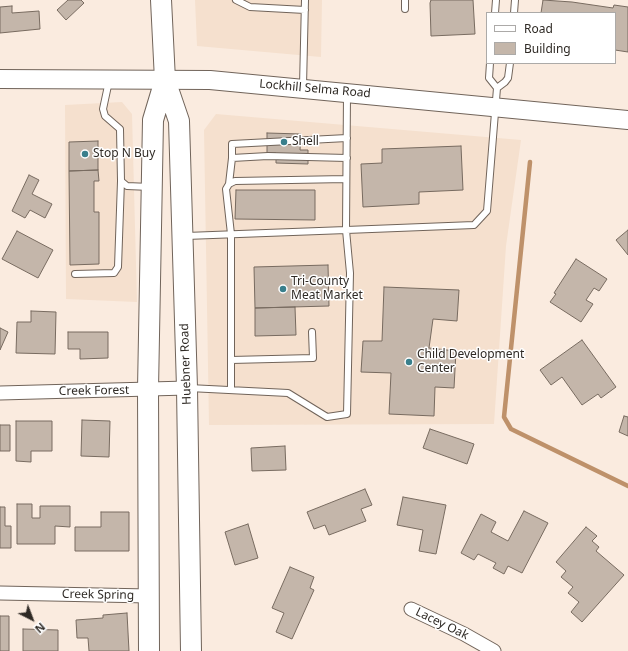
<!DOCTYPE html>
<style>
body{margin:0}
#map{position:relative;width:628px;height:651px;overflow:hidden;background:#faebdf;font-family:"Noto Sans",sans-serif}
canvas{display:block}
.legend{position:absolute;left:486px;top:12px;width:130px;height:52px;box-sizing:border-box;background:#fff;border:1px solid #acaaa8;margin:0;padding:5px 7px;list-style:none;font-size:12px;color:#2f2a25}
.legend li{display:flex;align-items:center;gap:8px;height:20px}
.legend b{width:20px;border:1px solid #acaaa8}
.north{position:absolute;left:12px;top:599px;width:40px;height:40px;-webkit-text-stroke:3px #fff;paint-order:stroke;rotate:138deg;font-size:11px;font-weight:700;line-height:16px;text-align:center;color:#2f2a25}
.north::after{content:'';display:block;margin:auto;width:14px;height:18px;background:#2f2a25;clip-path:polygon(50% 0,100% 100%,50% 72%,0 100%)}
</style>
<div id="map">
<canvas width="628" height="651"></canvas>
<ul class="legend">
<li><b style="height:5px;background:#fff"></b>Road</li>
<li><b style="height:11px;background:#c4b6aa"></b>Building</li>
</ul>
<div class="north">N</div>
</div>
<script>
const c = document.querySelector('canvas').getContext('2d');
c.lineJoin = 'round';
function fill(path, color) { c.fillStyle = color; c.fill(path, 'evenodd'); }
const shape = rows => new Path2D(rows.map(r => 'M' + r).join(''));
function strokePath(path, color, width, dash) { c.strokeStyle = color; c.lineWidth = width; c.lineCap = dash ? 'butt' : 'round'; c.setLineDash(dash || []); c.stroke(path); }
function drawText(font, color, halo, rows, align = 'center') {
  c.font = font + ' "Noto Sans",sans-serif'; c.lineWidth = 3; c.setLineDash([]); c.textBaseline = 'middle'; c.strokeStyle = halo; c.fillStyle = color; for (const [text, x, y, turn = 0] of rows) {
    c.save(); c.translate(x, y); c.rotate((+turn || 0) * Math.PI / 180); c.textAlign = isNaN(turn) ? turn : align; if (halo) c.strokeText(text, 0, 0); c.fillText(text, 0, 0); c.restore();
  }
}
fill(shape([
 [195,0,322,0,321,57,197,46],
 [122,102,132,114,137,302,66,299,65,105],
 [216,114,521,140,506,246,494,424,209,425,204,130]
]), '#f5e0ce');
strokePath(shape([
 [530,162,504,417,511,429,628,486]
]), '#be916a', 4.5);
const building = shape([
 [68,0,81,0,84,3,66,20,57,10,68,0],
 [431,0,473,0,475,34,431,36,430,3,431,0],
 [543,0,572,2,613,8,614,5,628,7,628,52,615,50,615,13,541,13,543,0],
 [12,6,12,13,39,11,40,29,0,33,0,7,12,6],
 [267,133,301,134,300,150,308,150,308,164,276,163,276,153,267,153,267,133],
 [98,141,98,170,69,171,69,142,98,141],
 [461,146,463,190,419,192,419,204,363,207,361,164,382,163,382,149,461,146],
 [98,170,99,181,94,181,94,212,99,212,99,264,70,265,69,171,98,170],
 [29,175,39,180,32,194,52,204,45,218,30,210,25,218,12,211,29,175],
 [236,190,315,190,315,220,235,219,236,190],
 [628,230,628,255,616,240,628,230],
 [17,231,53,250,38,278,2,259,17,231],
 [576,259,607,279,599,291,594,288,586,300,593,304,581,322,550,302,556,294,554,293,576,259],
 [328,265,329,306,255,308,254,267,328,265],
 [384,287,459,290,457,321,433,319,429,348,456,351,454,388,435,387,434,416,389,414,391,373,361,372,363,341,382,341,384,287],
 [295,307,296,335,255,336,255,308,295,307],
 [31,311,56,312,55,354,16,353,17,322,31,322,31,311],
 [0,328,8,332,0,350,0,328],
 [68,332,108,332,108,358,80,359,80,349,68,349,68,332],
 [582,340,616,387,601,398,598,394,582,405,562,377,551,385,540,370,582,340],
 [624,416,628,417,628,436,619,432,624,416],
 [82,420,110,421,109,457,81,456,82,420],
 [16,421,52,421,52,451,31,451,31,462,16,461,16,421],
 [0,425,10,425,10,451,0,451,0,425],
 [430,429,474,444,467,464,423,448,430,429],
 [285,446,286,470,252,471,251,448,285,446],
 [365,489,372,505,361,509,366,521,329,535,325,525,314,529,307,512,365,489],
 [403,497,446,505,436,554,419,551,423,530,397,525,403,497],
 [17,504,32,504,32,518,40,518,40,506,70,506,70,527,55,526,55,544,17,544,17,504],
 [0,507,5,507,5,526,11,526,11,548,0,548,0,507],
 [524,511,548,523,522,573,508,566,504,574,493,568,496,563,478,554,474,560,461,553,481,514,496,522,491,532,508,541,524,511],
 [101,512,129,512,129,551,75,551,75,527,101,527,101,512],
 [248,524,258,558,235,565,225,532,248,524],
 [586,527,597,536,592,541,599,547,596,551,624,575,582,622,571,612,579,602,568,593,573,587,561,577,566,571,556,562,586,527],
 [290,567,314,577,310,588,314,590,292,639,276,632,284,613,272,608,290,567],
 [127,613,129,651,89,651,88,638,77,638,76,620,103,618,103,615,127,613],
 [0,616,9,616,9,651,0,651,0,616],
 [23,629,58,630,58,651,23,651,23,629]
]);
fill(building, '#c4b6aa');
strokePath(building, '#786b60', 1);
const lane = shape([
 [236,0,250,7,305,10],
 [405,0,405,9],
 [495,13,496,0],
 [514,13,515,0],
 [490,63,489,78,497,88,505,82,508,78,510,63],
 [109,81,103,109,105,116,120,129,121,181,127,186,150,187],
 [303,86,305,0],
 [232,158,232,144,347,138],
 [229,184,232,158,268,156,347,158],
 [186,236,346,230,347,94],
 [75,274,114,273,118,267,121,181],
 [231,360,313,358,312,332],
 [189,388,288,393,327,417,347,414,350,273,346,230,474,225,487,211,497,88],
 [231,390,231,234,226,189,229,184,235,181,346,179]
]);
const street = shape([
 [0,393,187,388],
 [0,593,149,596],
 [411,609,464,634,494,651]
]);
const secondary = shape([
 [0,79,210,80,628,120]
]);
const primary = shape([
 [161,0,165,80,179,121,187,388,191,651],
 [149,651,148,389,153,120,165,80]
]);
strokePath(lane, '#71645a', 8);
strokePath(street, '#71645a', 15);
strokePath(secondary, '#71645a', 20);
strokePath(primary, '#71645a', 22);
strokePath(lane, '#fff', 6);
strokePath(street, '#fff', 13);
strokePath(secondary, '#fff', 18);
strokePath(primary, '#fff', 20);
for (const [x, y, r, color] of [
 [284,142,4,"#397f8c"],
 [85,154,4,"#397f8c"],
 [283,289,4,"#397f8c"],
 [409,362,4,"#397f8c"]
]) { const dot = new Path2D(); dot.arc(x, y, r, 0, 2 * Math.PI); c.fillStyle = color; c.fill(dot); strokePath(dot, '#fff', 1.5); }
drawText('12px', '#2f2a25', '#fff', [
 ["Lockhill Selma Road",315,89,5],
 ["Huebner Road",186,364,-92],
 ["Creek Forest",94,391,-1],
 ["Creek Spring",98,595,1],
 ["Lacey Oak",442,624,26]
]);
drawText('12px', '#2f2a25', '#fff', [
 ["Shell",292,142],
 ["Stop N Buy",93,154],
 ["Tri-County",291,282],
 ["Meat Market",291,296],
 ["Child Development",417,355],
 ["Center",417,369]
], 'left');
</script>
